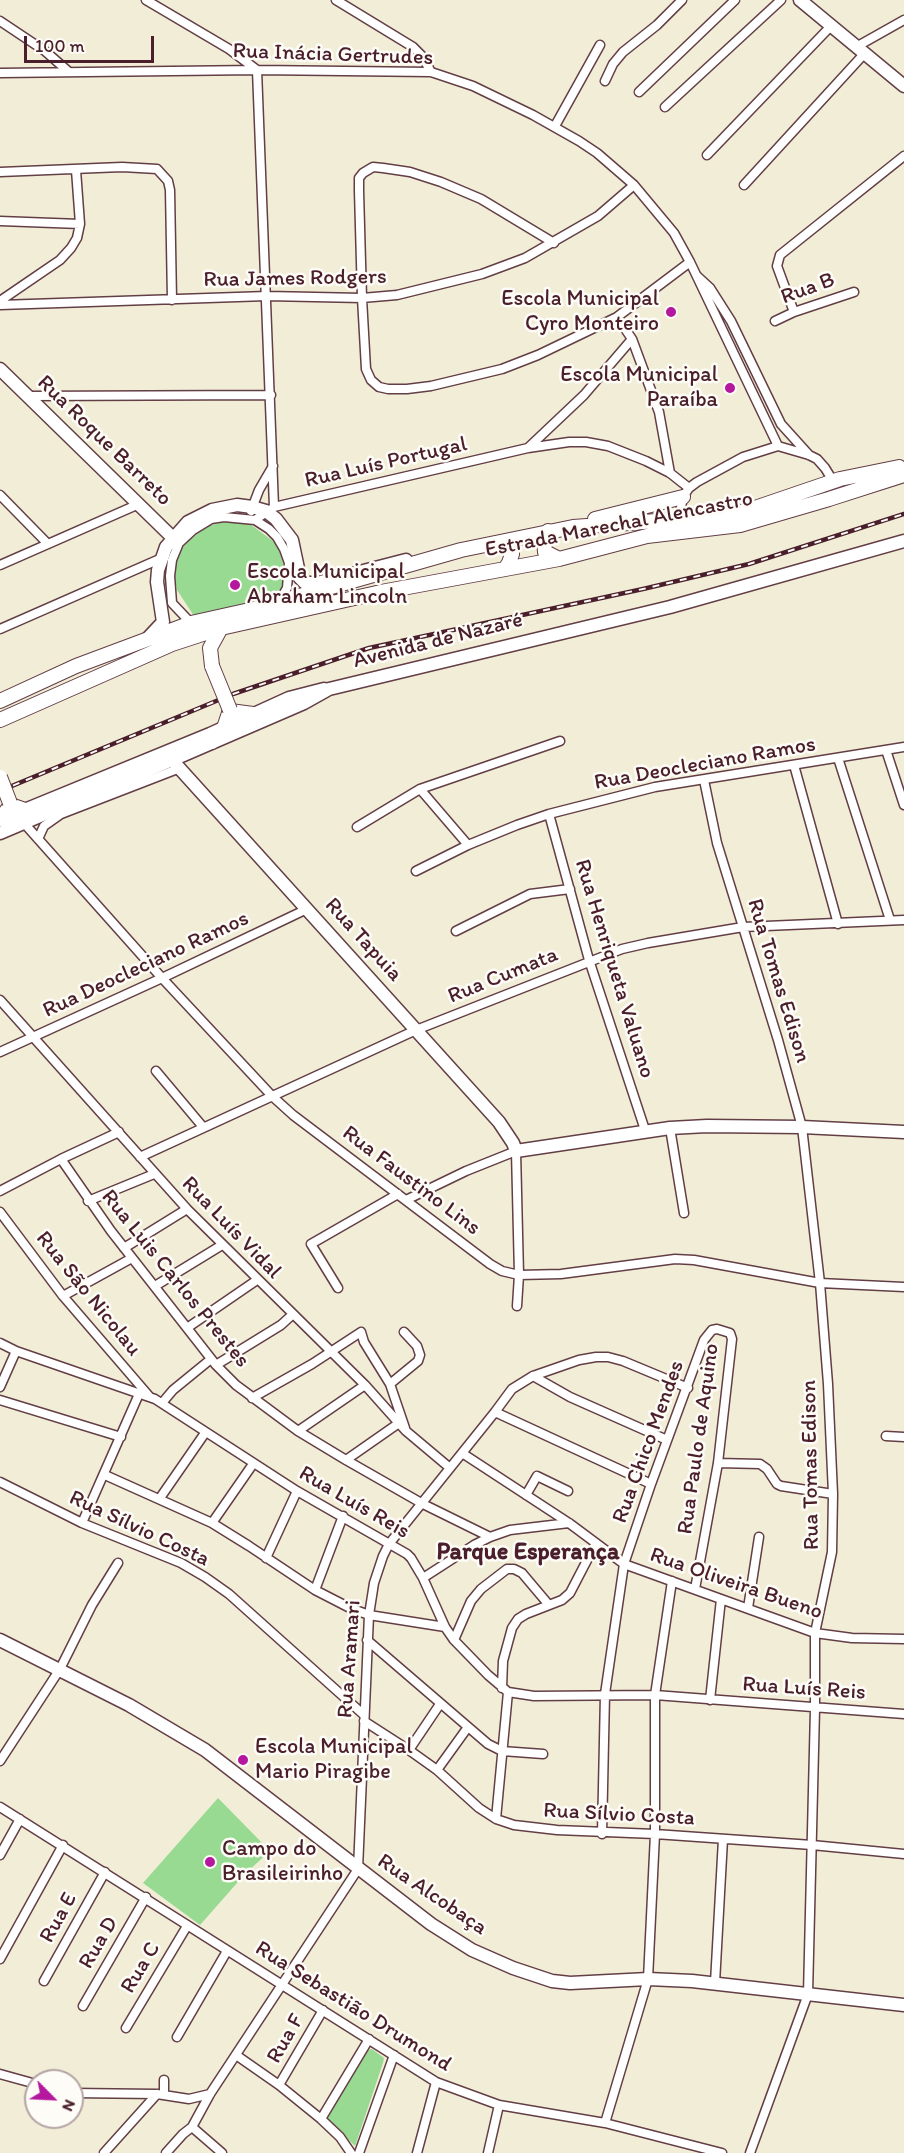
<!DOCTYPE html>
<meta charset="utf-8">
<style>
body{margin:0}
#map{position:relative;width:904px;height:2153px;overflow:hidden;background:#f1edd7;font-family:Itim,sans-serif}
canvas{display:block}
.north{position:absolute;left:24px;top:2069px;width:60px;height:60px;box-sizing:border-box;background:#fdfcf7;border:2px solid #b5a4a5;border-radius:50%;rotate:114deg;font-size:16px;font-weight:700;line-height:24px;text-align:center;color:#4a1f2b}
.north::after{content:'';display:block;margin:auto;width:21px;height:27px;background:#b5179e;clip-path:polygon(50% 0,100% 100%,50% 72%,0 100%)}
.scale{position:absolute;left:24px;top:36px;width:130px;height:27px;box-sizing:border-box;border:3px solid #4a1f2b;border-top:0;padding-left:8px;font-size:18px;line-height:21px;white-space:nowrap;color:#4a1f2b;-webkit-text-stroke:4px #fdfcf7;paint-order:stroke}
</style>
<div id="map">
<canvas width="904" height="2153"></canvas>
<div class="north">N</div>
<div class="scale">100 m</div>
</div>
<script>
const c = document.querySelector('canvas').getContext('2d');
c.lineJoin = 'round';
function fill(path, color) { c.fillStyle = color; c.fill(path, 'evenodd'); }
const shape = rows => new Path2D(rows.map(r => 'M' + r).join(''));
function strokePath(path, color, width, dash) { c.strokeStyle = color; c.lineWidth = width; c.lineCap = dash ? 'butt' : 'round'; c.setLineDash(dash || []); c.stroke(path); }
function drawText(font, color, halo, rows, align = 'center') {
  c.font = font + ' Itim,sans-serif'; c.lineWidth = 5; c.setLineDash([]); c.textBaseline = 'middle'; c.strokeStyle = halo; c.fillStyle = color; for (const [text, x, y, turn = 0] of rows) {
    c.save(); c.translate(x, y); c.rotate((+turn || 0) * Math.PI / 180); c.textAlign = isNaN(turn) ? turn : align; if (halo) c.strokeText(text, 0, 0); c.fillText(text, 0, 0); c.restore();
  }
}
fill(shape([
 [225,522,250,524,277,544,284,566,282,587,277,595,194,616,177,590,175,580,175,565,179,553,184,544,197,534,211,525],
 [218,1798,270,1851,245,1874,200,1925,143,1883],
 [372,2049,384,2058,383,2063,355,2146,327,2119,368,2050]
]), '#98da91');
const street = shape([
 [146,0,229,49,257,70,274,507],
 [336,0,413,47,422,56,431,72],
 [0,21,45,51,69,72],
 [856,47,904,20],
 [0,73,257,70,431,72,473,86,533,115,579,141,597,153,634,185,674,233,690,262,778,446],
 [605,81,613,64,623,52,657,25,682,0],
 [639,92,735,0],
 [665,107,781,0],
 [555,126,600,45],
 [707,155,830,27],
 [0,172,122,167,157,169,168,181,170,190,172,300],
 [744,185,864,54],
 [0,221,80,224],
 [554,243,481,199,441,182,410,172,383,168,373,167,363,173,359,178,359,191,362,298,366,369,371,380,379,387,388,389,407,389,431,386,502,369,538,355,617,317,690,262],
 [697,276,710,288,731,321,781,424,809,455],
 [0,301,60,260,71,248,77,238,80,224,76,170],
 [0,305,267,296,362,298,397,295,482,274,525,258,598,216,634,185],
 [794,312,777,266,780,255,904,156],
 [617,317,632,339,659,412,670,473],
 [775,321,794,312,854,292],
 [28,396,271,395],
 [528,448,584,395,632,339],
 [0,495,48,544],
 [251,511,259,490,273,466],
 [679,518,683,497,689,488,697,482,743,457,778,446,809,455,817,459,825,468,833,481],
 [255,520,274,507,528,448,569,442,586,442,608,446,646,461,670,473,689,488],
 [0,565,139,504],
 [191,623,172,603,170,576,172,560,179,543,193,530,211,519,224,517,255,520,269,529,277,537,284,549,289,563,287,588,280,600],
 [0,629,162,558],
 [886,750,904,805],
 [838,758,890,920],
 [794,765,838,924],
 [704,780,717,843,778,1040,802,1127,820,1283,828,1384,833,1494,832,1552,815,1633,815,1709,808,1994,750,2153],
 [420,789,560,741],
 [549,814,589,960,646,1133],
 [23,822,162,978,272,1096,293,1115,490,1264,502,1271,519,1275,561,1274,675,1259,694,1260,820,1283,904,1287],
 [357,827,420,789,468,845],
 [38,839,44,826,61,814,180,768],
 [416,871,468,845,517,825,549,814,655,787,904,747],
 [456,931,530,894,570,889],
 [0,1000,187,1209,365,1385,406,1431,450,1468],
 [0,1052,162,978,307,909],
 [156,1071,203,1127],
 [670,1128,684,1213],
 [140,1157,416,1030,622,949,648,943,743,927,904,920],
 [61,1159,111,1231,216,1365,236,1385,298,1431,346,1460,423,1504,490,1537],
 [0,1191,61,1159,119,1132],
 [406,1200,466,1171,516,1151,519,1275,517,1306],
 [88,1201,154,1174],
 [0,1212,63,1296,149,1396],
 [124,1248,187,1209],
 [155,1286,222,1245],
 [338,1288,311,1244,398,1194],
 [63,1296,132,1258],
 [187,1328,257,1280],
 [0,1343,16,1351,155,1399,297,1491,407,1554,411,1558,423,1578,445,1627,454,1640,488,1675,508,1692,534,1696,655,1695,904,1714],
 [216,1365,281,1325,292,1315],
 [533,1376,570,1397,667,1440],
 [390,1384,418,1361,420,1355,417,1346,404,1332],
 [0,1387,16,1351],
 [252,1398,312,1364,361,1332,364,1342,390,1384,405,1428],
 [0,1400,121,1437],
 [162,1403,173,1390,211,1359],
 [495,1412,651,1484],
 [298,1431,365,1385],
 [886,1436,904,1437],
 [462,1453,569,1523,624,1564,815,1633,852,1638,904,1639],
 [346,1460,399,1423],
 [718,1463,760,1464,767,1469,777,1484,781,1486,833,1494],
 [105,1475,212,1523,249,1546,315,1590,350,1608,369,1615,445,1627],
 [0,1482,82,1523,181,1563,205,1577,229,1594,364,1715],
 [526,1495,537,1476,568,1491],
 [160,1498,205,1433],
 [82,1523,139,1394],
 [212,1523,253,1464],
 [266,1558,297,1491],
 [423,1578,474,1545,490,1537,510,1530,569,1523],
 [315,1590,343,1516],
 [748,1608,759,1537],
 [367,1640,488,1744,502,1751,543,1754],
 [454,1640,471,1601,481,1589,507,1569,514,1569,522,1573,549,1605],
 [502,1688,503,1661,512,1628,518,1619,526,1614,562,1600,570,1593,596,1543],
 [710,1700,721,1599],
 [364,1721,409,1750,437,1770,479,1808,496,1819,514,1825,557,1830,655,1834,812,1845,904,1854],
 [409,1750,440,1704],
 [0,1761,60,1669,92,1605,118,1563],
 [437,1770,468,1727],
 [0,1807,436,2082,499,2105,605,2123,722,2153],
 [496,1819,508,1692],
 [602,1834,605,1694,624,1564,651,1484,704,1340,712,1330,717,1329,730,1333,732,1339,718,1463,695,1589],
 [0,1855,20,1819],
 [0,1959,63,1845],
 [44,1981,105,1872],
 [715,1983,723,1839],
 [83,2006,146,1897],
 [126,2028,187,1926],
 [177,2037,227,1951],
 [236,2055,279,2085,321,2119,340,2137,351,2153],
 [0,2074,36,2084],
 [164,2080,164,2095],
 [279,2085,323,2010],
 [72,2093,157,2094,189,2099,210,2094],
 [321,2119,369,2039],
 [605,2123,648,1979,655,1834,655,1695,672,1581],
 [192,2127,222,2153],
 [104,2153,157,2094],
 [166,2153,183,2134,192,2127,210,2094,358,1869,369,1615,374,1583,383,1556,389,1544,495,1412,512,1389,533,1376,579,1360,596,1357,608,1357,623,1361,688,1388],
 [359,2153,394,2055],
 [417,2153,436,2082],
 [488,2153,499,2105]
]);
const secondary = shape([
 [800,0,904,86],
 [0,369,173,538],
 [148,638,163,622,157,582,158,570,166,547,188,522,212,510,237,505,252,507,266,511,276,519,292,540,300,578,305,583,317,583,406,560],
 [172,760,499,1122,513,1143,516,1151,670,1128,707,1126,802,1127,904,1132],
 [0,820,210,734,289,698,324,689],
 [0,833,172,760,304,703,329,689,670,607,904,541],
 [0,1640,129,1705,205,1750,431,1924,472,1950,513,1968,552,1981,570,1983,648,1979,692,1981,904,2005]
]);
const primary = shape([
 [595,519,683,497],
 [548,531,544,540,545,552,559,559],
 [498,543,507,548,512,554,509,563,505,569],
 [212,666,210,648,221,628],
 [0,701,76,666,191,623,254,609,461,550,573,527,727,516,752,509,840,479,899,467],
 [230,711,253,714],
 [0,720,172,644,221,628,381,592,559,559,647,536,740,525,829,499,904,475],
 [212,742,224,728,230,710],
 [10,803,11,805,25,810,52,811],
 [0,819,11,805]
]);
strokePath(street, '#633e45', 11);
strokePath(secondary, '#633e45', 15);
strokePath(primary, '#633e45', 16);
strokePath(street, '#fff', 8);
strokePath(secondary, '#fff', 12);
strokePath(primary, '#fff', 14);
const rail = shape([
 [0,791,233,694,369,648,643,589,749,564,904,514]
]);
strokePath(rail, '#4a1f2b', 4.5);
strokePath(rail, '#fdfcf7', 2, [7]);
const primaryBridge = shape([
 [212,666,230,710],
 [0,777,10,803]
]);
strokePath(primaryBridge, '#633e45', 16, []);
strokePath(primaryBridge, '#fff', 14);
for (const [x, y, r, color] of [
 [671,312,6,"#b5179e"],
 [730,388,6,"#b5179e"],
 [235,585,6,"#b5179e"],
 [243,1760,6,"#b5179e"],
 [210,1862,6,"#b5179e"]
]) { const dot = new Path2D(); dot.arc(x, y, r, 0, 2 * Math.PI); c.fillStyle = color; c.fill(dot); strokePath(dot, '#fdfcf7', 2); }
drawText('22px', '#4a1f2b', '#fdfcf7', [
 ["Rua Inácia Gertrudes",333,55,2],
 ["Rua James Rodgers",295,279,-1],
 ["Rua B",808,289,-20],
 ["Rua Roque Barreto",104,441,44],
 ["Rua Luís Portugal",386,463,-13],
 ["Estrada Marechal Alencastro",619,525,-11],
 ["Avenida de Nazaré",438,641,-14],
 ["Rua Deocleciano Ramos",705,764,-10],
 ["Rua Tapuia",363,940,48],
 ["Rua Deocleciano Ramos",146,965,-25],
 ["Rua Henriqueta Valuano",614,969,73],
 ["Rua Cumata",503,976,-22],
 ["Rua Tomas Edison",778,981,73],
 ["Rua Faustino Lins",411,1181,37],
 ["Rua Luís Vidal",231,1228,46],
 ["Rua Luis Carlos Prestes",175,1279,51],
 ["Rua São Nicolau",88,1294,51],
 ["Rua Paulo de Aquino",699,1439,-82],
 ["Rua Chico Mendes",649,1442,-70],
 ["Rua Tomas Edison",811,1465,-91],
 ["Rua Luís Reis",354,1503,30],
 ["Rua Sílvio Costa",139,1529,25],
 ["Rua Oliveira Bueno",736,1584,19],
 ["Rua Aramari",350,1659,-86],
 ["Rua Luís Reis",804,1689,4],
 ["Rua Sílvio Costa",619,1815,3],
 ["Rua Alcobaça",432,1895,34],
 ["Rua E",59,1918,-61],
 ["Rua D",99,1943,-60],
 ["Rua C",141,1968,-59],
 ["Rua Sebastião Drumond",353,2007,32],
 ["Rua F",286,2039,-60]
]);
drawText('22px', '#4a1f2b', '#fdfcf7', [
 ["Escola Municipal",659,299,"right"],
 ["Cyro Monteiro",659,324,"right"],
 ["Escola Municipal",718,375,"right"],
 ["Paraíba",718,400,"right"],
 ["Escola Municipal",247,572],
 ["Abraham Lincoln",247,597],
 ["Escola Municipal",255,1747],
 ["Mario Piragibe",255,1772],
 ["Campo do",222,1849],
 ["Brasileirinho",222,1874]
], 'left');
drawText('bold 24px', '#4a1f2b', '#fdfcf7', [
 ["Parque Esperança",528,1553]
]);
</script>
